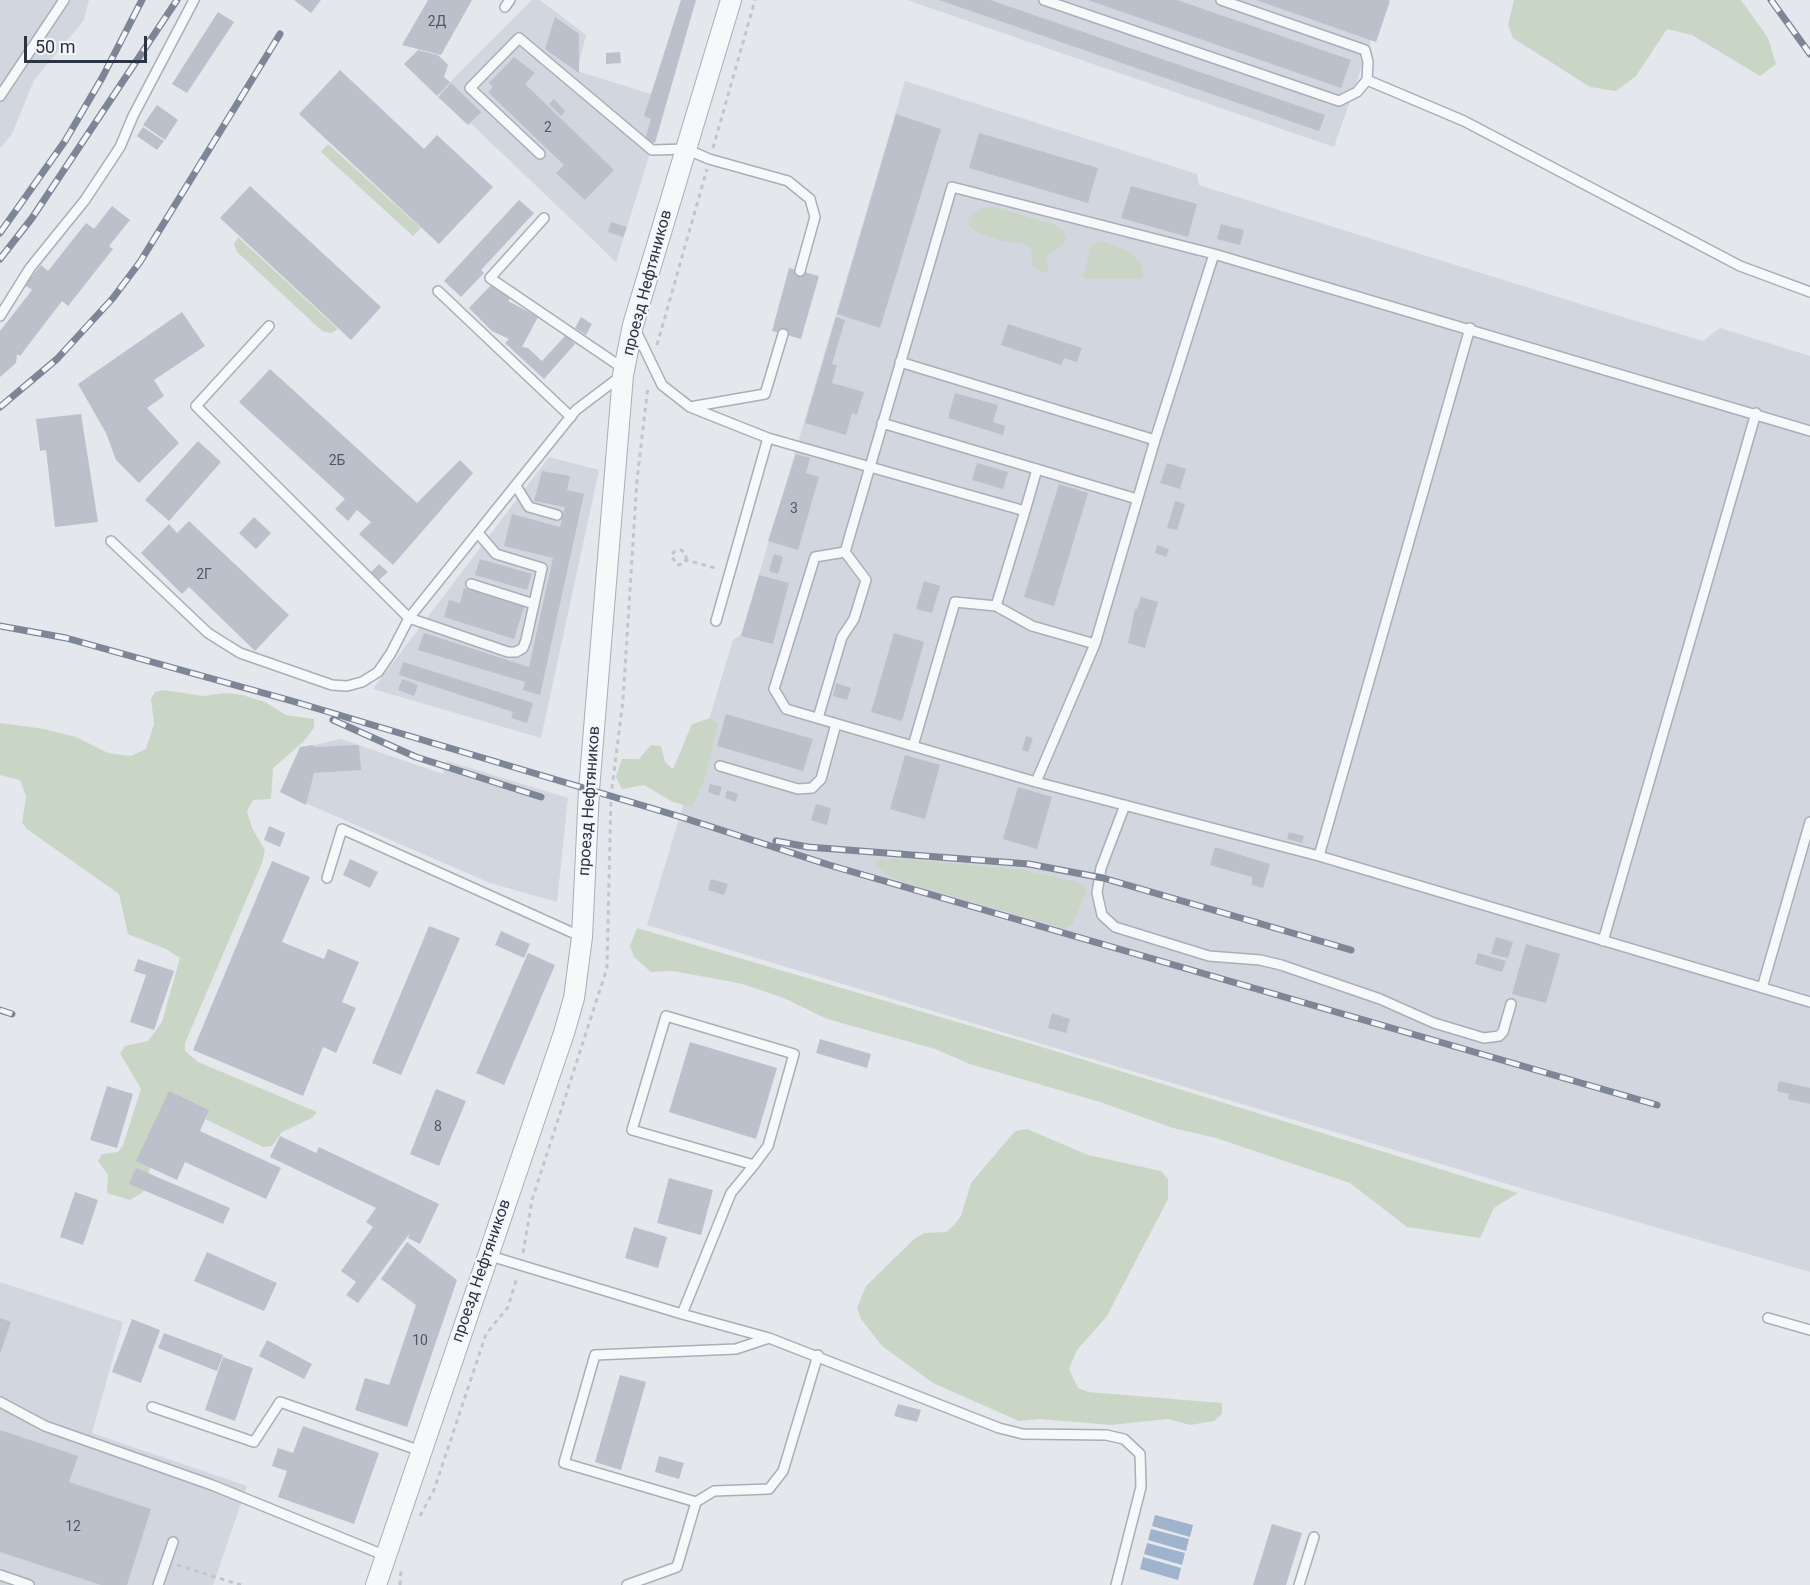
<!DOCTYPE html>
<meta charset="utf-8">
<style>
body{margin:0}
#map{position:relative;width:1810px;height:1585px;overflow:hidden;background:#e4e7ec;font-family:Roboto,sans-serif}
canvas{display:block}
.scale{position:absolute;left:24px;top:36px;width:123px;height:27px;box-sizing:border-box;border:3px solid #2b3445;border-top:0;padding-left:8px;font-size:18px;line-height:21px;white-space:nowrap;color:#2b3445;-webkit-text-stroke:4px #f4f6f9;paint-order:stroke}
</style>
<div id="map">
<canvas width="1810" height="1585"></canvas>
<div class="scale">50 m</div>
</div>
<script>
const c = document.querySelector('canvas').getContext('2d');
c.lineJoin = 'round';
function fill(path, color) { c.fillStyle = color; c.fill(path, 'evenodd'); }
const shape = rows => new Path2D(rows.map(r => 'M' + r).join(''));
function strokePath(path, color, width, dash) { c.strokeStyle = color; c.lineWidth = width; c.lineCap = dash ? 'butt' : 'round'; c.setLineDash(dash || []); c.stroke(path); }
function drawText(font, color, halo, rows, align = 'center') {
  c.font = font + ' Roboto,sans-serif'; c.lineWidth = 4.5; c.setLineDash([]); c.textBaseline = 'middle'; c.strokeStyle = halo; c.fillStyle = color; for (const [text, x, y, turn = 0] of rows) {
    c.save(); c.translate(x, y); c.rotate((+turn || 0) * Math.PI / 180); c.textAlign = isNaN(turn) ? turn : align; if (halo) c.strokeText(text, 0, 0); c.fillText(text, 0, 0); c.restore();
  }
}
fill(shape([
 [0,0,89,0,84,20,34,80,12,134,0,148],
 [532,0,540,0,586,35,577,71,667,99,616,262,439,93],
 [907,0,1385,0,1334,147],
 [905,81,1197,174,1199,185,1606,312,1703,341,1720,328,1810,356,1810,1272,1534,1192,647,925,733,640,741,635],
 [549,457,599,470,541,738,373,689],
 [341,739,443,774,447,761,568,798,557,902,490,883,280,792,300,748],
 [0,1282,123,1322,92,1433,247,1486,213,1585,0,1585]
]), '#d2d6de');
fill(shape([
 [1514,0,1741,0,1768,38,1776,64,1760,76,1692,35,1667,29,1636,76,1616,91,1590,87,1513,38,1508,25],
 [328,144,421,228,413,236,321,152],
 [994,207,1053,224,1063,231,1066,239,1062,245,1046,255,1049,271,1046,273,1032,267,1031,248,1021,243,1002,241,977,232,969,225,968,218,980,209],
 [238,237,338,329,331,333,322,331,237,252,234,244],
 [1102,241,1129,251,1140,262,1143,273,1141,279,1087,279,1083,277,1091,245],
 [163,690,203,696,226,693,242,695,265,702,286,715,314,719,314,728,303,742,273,768,271,799,253,800,247,811,252,828,265,850,262,863,185,1043,185,1051,198,1062,317,1112,312,1118,282,1132,272,1146,263,1147,201,1117,151,1143,149,1177,143,1192,130,1200,107,1193,108,1175,98,1161,102,1154,118,1152,123,1145,141,1089,120,1053,125,1046,148,1041,162,1022,180,958,166,949,128,934,119,894,27,829,22,823,26,796,20,780,0,775,0,723,44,729,76,737,108,753,131,756,146,749,154,724,151,699,155,692],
 [710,718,718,724,704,781,692,807,673,802,644,785,622,789,616,777,622,759,639,759,651,745,661,746,665,762,673,769,692,724],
 [878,859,908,859,1023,870,1077,882,1087,890,1072,925,1064,928,896,880,875,866],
 [637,928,1032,1044,1518,1193,1494,1208,1480,1238,1407,1227,1350,1183,1216,1138,1173,1128,1100,1102,970,1064,935,1049,827,1019,786,999,743,984,673,971,651,972,634,957,630,946],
 [1027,1129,1088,1155,1161,1171,1168,1179,1168,1199,1107,1316,1077,1350,1069,1369,1078,1388,1088,1392,1222,1403,1222,1414,1214,1421,1190,1425,1168,1419,1111,1425,1040,1419,1019,1421,933,1383,882,1346,861,1319,857,1308,866,1286,914,1239,924,1233,946,1232,954,1225,961,1216,971,1183,1015,1131]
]), '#c9d6c5');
fill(shape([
 [1155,1515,1193,1525,1190,1537,1152,1526],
 [1151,1529,1189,1539,1186,1551,1148,1540],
 [1147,1543,1185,1553,1182,1565,1144,1554],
 [1143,1557,1181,1568,1178,1580,1140,1569]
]), '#9fb4cc');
fill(shape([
 [294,0,321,0,311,13],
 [428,0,472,0,441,55,402,45],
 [681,0,696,0,655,143,645,140,651,119,644,116],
 [939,0,990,0,1325,115,1319,131],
 [1088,0,1177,0,1351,60,1341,88],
 [1256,0,1388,0,1390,1,1376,42],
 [218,12,234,22,187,93,172,84],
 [555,17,579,34,579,73,545,49],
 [418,50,438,55,448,65,444,77,450,82,437,96,404,64],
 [620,52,621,63,606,64,606,53],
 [514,57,535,73,525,84,614,170,585,200,556,173,564,165,488,92,493,87,489,83],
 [340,70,424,149,437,135,493,187,439,244,299,114],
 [451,83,481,112,468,125,438,97],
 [554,99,565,111,561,116,549,104],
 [157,105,178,120,165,140,143,125],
 [896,114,941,129,880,328,837,314],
 [143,127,164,141,157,150,137,136],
 [979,133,1098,168,1088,203,969,168],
 [250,186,381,307,351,340,220,218],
 [1131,186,1197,204,1188,237,1121,218],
 [519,200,534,213,481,270,484,273,461,297,444,281],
 [112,206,130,220,109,246,113,249,68,306,62,301,20,356,17,354,16,363,0,377,0,331,32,290,25,285,41,265,48,271,86,223,94,229],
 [611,222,627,227,623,237,608,232],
 [1221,224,1244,230,1240,245,1217,239],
 [789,268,819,276,801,339,772,331],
 [491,285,510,298,508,301,538,317,522,347,528,348,542,361,566,335,575,344,544,379,505,343,509,339,492,331,469,308],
 [182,312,205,346,154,380,164,396,147,408,179,443,139,483,116,460,106,433,78,384],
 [581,317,592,324,586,335,575,328],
 [836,317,845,320,832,364,837,365,832,383,864,392,857,415,852,413,846,435,805,423],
 [1008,324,1082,348,1077,362,1064,358,1061,365,1001,345],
 [270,369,417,503,460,460,473,473,393,565,359,534,371,522,357,510,348,521,335,509,345,499,239,402],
 [955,393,998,405,993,422,1005,426,1003,435,948,418],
 [81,414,98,522,55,527,46,450,40,451,36,419],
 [198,441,221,462,169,521,145,500],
 [796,454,810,458,806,473,819,477,798,550,768,541],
 [977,463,1008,472,1003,489,972,480],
 [1167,463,1186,469,1180,489,1160,483],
 [542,471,570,476,567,490,584,494,540,695,523,690,525,682,418,650,424,633,529,667,553,558,504,546,512,514,560,527,565,507,534,501],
 [1059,484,1088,493,1054,606,1024,597],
 [1175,501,1185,504,1177,530,1167,528],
 [254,517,271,533,256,549,239,533],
 [189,521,289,615,255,651,189,587,182,594,141,553,169,524,177,533],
 [1157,545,1169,549,1166,557,1155,553],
 [774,554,783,557,778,574,769,571],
 [480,559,532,574,527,590,475,575],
 [379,564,388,572,379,580,371,572],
 [759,575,789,583,773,644,741,636],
 [924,581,940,586,932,613,916,609],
 [464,588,524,607,514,639,444,617,449,600,460,603],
 [1141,597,1158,602,1145,648,1128,643,1135,609,1137,609],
 [894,633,924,642,902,721,871,712],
 [403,662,533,703,527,723,511,718,513,712,399,675],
 [402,679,418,685,414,696,398,690],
 [836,683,851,688,847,700,833,696],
 [726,714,813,739,803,771,717,746],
 [1026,736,1033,738,1028,752,1022,750],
 [313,745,313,747,359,745,361,770,314,773,306,805,280,792,300,747],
 [905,755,940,765,925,819,890,809],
 [710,784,722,787,719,796,708,792],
 [1018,787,1052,797,1037,849,1003,839],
 [727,790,738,794,736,802,725,798],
 [816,804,831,808,827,825,811,820],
 [269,826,285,833,280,847,264,840],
 [1289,832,1304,836,1302,843,1287,839],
 [1215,847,1270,864,1263,888,1252,885,1252,877,1210,865],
 [350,859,378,872,370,888,343,875],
 [272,861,310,877,282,942,324,959,328,949,359,962,342,1002,356,1008,336,1053,323,1047,303,1096,193,1050],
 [711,879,728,884,724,895,708,890],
 [429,926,460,938,401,1075,372,1063],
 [501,931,530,944,524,958,495,945],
 [1496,937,1513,942,1508,958,1491,954],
 [1526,944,1560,954,1546,1003,1512,994],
 [528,953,555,965,504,1085,476,1073],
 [1478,953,1506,961,1502,972,1475,964],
 [138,959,174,971,154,1030,130,1022,146,975,134,971],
 [1052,1013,1070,1019,1066,1033,1048,1028],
 [820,1039,871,1054,867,1068,816,1053],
 [690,1042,777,1068,756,1139,669,1112],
 [1779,1081,1810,1088,1810,1104,1788,1099,1789,1094,1777,1091],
 [107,1086,133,1094,117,1148,90,1140],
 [436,1089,466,1101,439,1166,410,1154],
 [169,1091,209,1110,200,1131,281,1168,266,1199,185,1162,177,1180,136,1161],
 [280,1136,316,1153,319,1147,439,1204,420,1244,408,1238,410,1233,358,1303,346,1295,356,1282,341,1271,373,1227,366,1222,376,1208,270,1157],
 [136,1168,230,1208,223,1224,129,1184],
 [669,1178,713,1190,701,1235,657,1223],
 [75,1192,98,1200,83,1245,60,1237],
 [634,1227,667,1237,658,1268,625,1258],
 [407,1242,457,1280,407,1427,355,1410,365,1378,389,1385,416,1305,381,1279],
 [207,1252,277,1283,264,1311,194,1281],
 [0,1318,11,1322,0,1354],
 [132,1319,160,1330,141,1383,112,1372],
 [164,1333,223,1355,217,1371,158,1348],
 [267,1340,312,1364,304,1379,259,1356],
 [223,1357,253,1368,235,1421,205,1410],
 [620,1375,646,1382,621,1470,595,1462],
 [898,1404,921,1410,917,1422,894,1416],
 [303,1426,379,1453,354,1524,278,1497,287,1471,272,1466,278,1448,293,1453],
 [0,1430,78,1456,69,1482,151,1509,127,1585,101,1585,0,1552],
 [659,1456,684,1463,679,1479,655,1472],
 [1272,1524,1302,1533,1286,1585,1253,1585]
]), '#bbc0ca');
const lane = shape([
 [1044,0,1339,101,1357,92,1367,80,1368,62,1365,50,1221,0],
 [505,7,510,0],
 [1367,80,1464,121,1740,266,1810,292],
 [0,96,64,0],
 [540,154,470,88,519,38,652,150,686,149,709,159,788,181,810,199,815,217,800,271],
 [544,218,490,278,624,369],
 [438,291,571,417],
 [0,316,30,268,85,200,120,147,133,116,194,0],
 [269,326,196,406,409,618,508,652,516,652,523,648,526,640,542,568,496,554,478,533],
 [635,329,662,385,690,407,768,438,1025,511,996,606,1032,626,1095,644,1155,440,1214,254],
 [900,362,1155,440],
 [690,407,765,394,783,334],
 [882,423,1137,499],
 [1810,431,1214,254,952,187,845,552,815,557,774,689,786,709,1036,782,1319,856,1810,1002],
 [516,486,529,507,557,515],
 [1025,511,1037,469],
 [111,541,208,633,240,653,332,685,347,686,362,682,378,672,391,653,409,618,576,410,621,376],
 [471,584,534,604],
 [716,621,768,438],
 [818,718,842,637,854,619,866,580,845,552],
 [913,746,955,602,996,606],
 [720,766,798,789,812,788,821,779,836,724],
 [1036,782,1095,644],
 [1125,805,1101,868,1097,893,1102,915,1115,927,1209,956,1260,960,1281,965,1380,999,1434,1023,1484,1038,1499,1036,1503,1032,1511,1004],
 [1319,856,1470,328],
 [327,878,342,829,582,937],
 [1603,941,1756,413],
 [1762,988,1810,822],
 [487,1255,682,1314,769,1338,999,1428,1023,1434,1106,1435,1124,1439,1140,1454,1141,1487,1116,1585],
 [682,1314,731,1193,754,1165,768,1146,794,1054,666,1016,632,1130,754,1165],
 [1768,1318,1810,1330],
 [769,1338,736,1349,595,1355,564,1463,696,1502,714,1491,769,1489,783,1471,818,1355],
 [0,1402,45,1426,212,1485,386,1556],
 [152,1407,254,1442,280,1402,421,1451],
 [0,1575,29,1585],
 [158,1585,173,1542],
 [627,1585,677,1567,696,1502],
 [1299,1585,1314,1537]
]);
const street = shape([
 [376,1585,564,1033,574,998,582,937,589,790,623,375,633,325,731,0]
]);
strokePath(lane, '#a9aeb7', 12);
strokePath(street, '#a9aeb7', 22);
strokePath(shape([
 [713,148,755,0],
 [657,345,707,169],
 [686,560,686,554,681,550,675,551,671,555,677,565,683,564,686,560,719,569],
 [523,1253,532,1200,607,968,611,796,623,700,637,480,648,386],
 [420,1516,434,1490,486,1334,508,1307,517,1277],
 [177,1565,241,1585],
 [400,1585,401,1570]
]), '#c2c5cb', 3, [4.5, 4.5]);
strokePath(lane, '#f7f8fa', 9);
strokePath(street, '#f7f8fa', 20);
const rail = shape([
 [1771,0,1810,54],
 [0,233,65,141,102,78,142,0],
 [0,259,32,218,177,0],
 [0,407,57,359,113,298,140,262,280,34],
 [0,626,66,638,292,701,681,817,829,865,1657,1105],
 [333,720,416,757,541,797],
 [776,841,808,847,1029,864,1103,878,1351,950],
 [0,1010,12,1014]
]);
strokePath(rail, '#7d8696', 7);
strokePath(rail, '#f4f6f9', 4.5, [14]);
drawText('14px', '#4f5766', null, [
 ["2Д",437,22],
 ["2",548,128],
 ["2Б",337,461],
 ["3",794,509],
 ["2Г",204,575],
 ["8",438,1127],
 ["10",420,1341],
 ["12",73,1527]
]);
drawText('16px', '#2b3445', '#f4f6f9', [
 ["проезд Нефтяников",648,283,-75],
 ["проезд Нефтяников",590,801,-86],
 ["проезд Нефтяников",482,1271,-71]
]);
</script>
